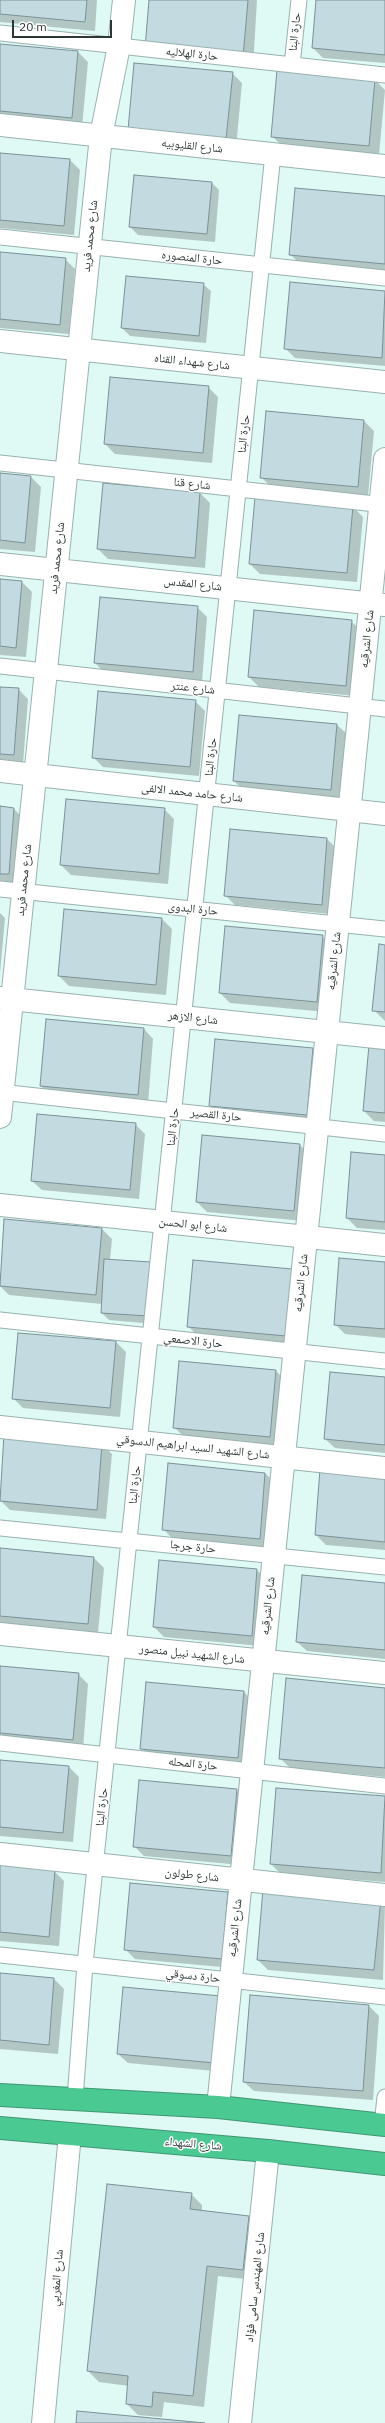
<!DOCTYPE html>
<meta charset="utf-8">
<style>
body{margin:0}
#map{position:relative;width:385px;height:2423px;overflow:hidden;background:#dff9f5;font-family:"IBM Plex Sans",sans-serif}
canvas{display:block}
.scale{position:absolute;left:12px;top:20px;width:100px;height:18px;box-sizing:border-box;border:2px solid #2d3736;border-top:0;padding-left:5px;font-size:12px;line-height:14px;white-space:nowrap;color:#2d3736;-webkit-text-stroke:3px #fff;paint-order:stroke}
</style>
<div id="map">
<canvas width="385" height="2423"></canvas>
<div class="scale">20 m</div>
</div>
<script>
const c = document.querySelector('canvas').getContext('2d');
c.lineJoin = 'round';
function fill(path, color) { c.fillStyle = color; c.fill(path, 'evenodd'); }
const shape = rows => new Path2D(rows.map(r => 'M' + r).join(''));
function strokePath(path, color, width, dash) { c.strokeStyle = color; c.lineWidth = width; c.lineCap = dash ? 'butt' : 'round'; c.setLineDash(dash || []); c.stroke(path); }
function drawText(font, color, halo, rows, align = 'center') {
  c.font = font + ' "IBM Plex Sans","Noto Naskh Arabic",sans-serif'; c.lineWidth = 3; c.setLineDash([]); c.textBaseline = 'middle'; c.strokeStyle = halo; c.fillStyle = color; for (const [text, x, y, turn = 0] of rows) {
    c.save(); c.translate(x, y); c.rotate((+turn || 0) * Math.PI / 180); c.textAlign = isNaN(turn) ? turn : align; if (halo) c.strokeText(text, 0, 0); c.fillText(text, 0, 0); c.restore();
  }
}
fill(shape([
 [0,0,97,0,95,31,0,22],
 [150,0,257,0,253,67,156,58,146,48],
 [317,0,385,0,385,63,323,58,313,48],
 [0,45,78,52,88,62,82,127,0,120],
 [232,73,242,83,236,148,139,139],
 [375,80,385,90,379,155,282,146,272,136],
 [0,154,70,160,80,170,74,235,0,228],
 [211,182,219,190,215,242,138,235,130,227],
 [385,197,385,272,300,264,290,254],
 [0,253,65,259,75,269,69,334,0,328],
 [291,283,385,292,385,366,295,358,285,348],
 [203,284,211,291,206,343,130,336,122,328],
 [208,387,218,397,212,463,115,454,105,444],
 [364,421,374,431,368,496,271,487,261,477],
 [0,474,31,477,41,487,35,552,0,549],
 [104,484,200,493,210,503,205,568,108,559,98,549],
 [353,507,363,517,357,582,260,574,250,564],
 [0,580,22,582,32,592,26,657,0,655],
 [197,607,207,617,202,682,105,673,95,663],
 [351,621,361,631,356,696,259,687,249,677],
 [0,688,18,689,28,699,23,764,0,762],
 [195,701,205,711,199,776,103,767,93,757],
 [240,716,337,725,347,734,341,800,244,791,234,781],
 [0,807,14,809,24,819,18,884,0,882],
 [164,809,174,819,168,884,71,875,61,865],
 [231,830,327,839,337,849,331,914,235,905,225,895],
 [65,911,162,919,172,929,166,995,69,986,59,976],
 [0,913,5,918,0,973],
 [322,936,332,946,326,1012,230,1003,220,993],
 [385,946,385,1021,374,1010],
 [144,1029,153,1039,148,1104,51,1096,41,1086],
 [385,1047,385,1122,374,1121,364,1111],
 [312,1049,322,1059,317,1124,220,1115,210,1105],
 [135,1124,145,1134,139,1199,42,1190,32,1181],
 [300,1145,309,1155,304,1221,207,1212,197,1202],
 [385,1156,385,1230,357,1228,347,1218],
 [5,1220,102,1229,112,1239,110,1260,155,1324,109,1320,102,1313,102,1304,9,1295,0,1286],
 [385,1263,385,1338,345,1334,335,1324],
 [291,1270,295,1345,198,1336,188,1326],
 [116,1342,126,1352,120,1417,23,1408,13,1398],
 [276,1371,286,1381,280,1446,184,1437,174,1427],
 [385,1378,385,1453,335,1448,325,1439],
 [5,1435,102,1444,112,1454,106,1519,10,1510,0,1500],
 [169,1464,265,1473,275,1483,269,1548,173,1539,163,1529],
 [385,1476,385,1550,326,1545,316,1535],
 [0,1549,94,1558,104,1568,98,1633,0,1623],
 [160,1562,257,1570,267,1580,261,1646,164,1637,154,1627],
 [385,1584,385,1659,307,1651,297,1642],
 [0,1667,78,1674,88,1684,83,1749,0,1742],
 [385,1689,385,1777,290,1768,280,1758],
 [244,1692,254,1702,248,1767,151,1758,141,1748],
 [0,1761,69,1767,79,1777,73,1842,0,1836],
 [276,1789,385,1797,385,1882,281,1874,271,1864],
 [236,1790,246,1800,241,1865,144,1856,134,1846],
 [0,1866,54,1871,64,1881,59,1946,0,1941],
 [227,1893,237,1903,232,1968,135,1959,125,1949],
 [385,1903,383,1980,268,1970,258,1960],
 [0,1974,54,1979,64,1989,58,2054,0,2049],
 [220,1997,225,2072,128,2063,118,2054],
 [369,2006,379,2016,373,2100,254,2091,244,2082],
 [108,2185,191,2194,202,2205,202,2211,249,2216,260,2227,254,2280,218,2276,204,2407,164,2402,162,2417,138,2415,127,2404,129,2386,99,2382,88,2371]
]), '#0003');
const building = shape([
 [0,0,87,0,85,22,0,14,0,0],
 [149,0,248,0,243,57,145,48,149,0],
 [316,0,385,0,385,55,312,48,316,0],
 [0,44,78,51,72,118,0,111,0,44],
 [134,63,233,72,226,139,128,130,134,63],
 [277,70,375,79,369,146,271,137,277,70],
 [0,153,70,159,64,226,0,220,0,153],
 [134,175,212,182,207,234,129,227,134,175],
 [295,188,385,196,385,264,289,255,295,188],
 [0,252,66,258,60,325,0,319,0,252],
 [126,276,204,283,199,336,121,328,126,276],
 [290,282,385,291,382,358,284,349,290,282],
 [110,377,209,386,203,453,104,444,110,377],
 [266,411,364,420,358,487,260,478,266,411],
 [0,473,31,476,25,543,0,540,0,473],
 [103,483,200,492,195,558,97,549,103,483],
 [255,497,353,506,347,573,249,564,255,497],
 [0,579,22,581,16,648,0,646,0,579],
 [100,597,198,606,193,672,94,663,100,597],
 [254,610,352,620,346,686,248,677,254,610],
 [0,687,19,688,14,755,0,754,0,687],
 [98,691,196,700,190,767,92,758,98,691],
 [239,715,337,724,331,790,233,781,239,715],
 [66,799,165,808,159,874,60,865,66,799],
 [0,806,14,808,9,874,0,874,0,806],
 [230,829,327,838,322,905,224,896,230,829],
 [64,909,162,918,156,985,58,976,64,909],
 [225,926,323,935,317,1002,219,993,225,926],
 [379,944,385,945,385,1012,372,1011,379,944],
 [46,1019,144,1028,138,1095,40,1086,46,1019],
 [215,1039,313,1048,307,1115,209,1106,215,1039],
 [369,1045,385,1046,385,1113,363,1111,369,1045],
 [37,1114,136,1123,130,1190,31,1181,37,1114],
 [202,1135,300,1144,294,1211,196,1202,202,1135],
 [351,1152,385,1155,385,1222,346,1218,351,1152],
 [4,1219,102,1228,96,1295,0,1286,4,1219],
 [339,1258,385,1262,385,1329,334,1325,339,1258],
 [104,1259,151,1262,148,1316,101,1313,104,1259],
 [193,1260,292,1269,286,1336,187,1327,193,1260],
 [18,1333,116,1341,110,1408,12,1399,18,1333],
 [179,1361,276,1370,270,1437,173,1428,179,1361],
 [330,1372,385,1377,385,1445,324,1439,330,1372],
 [4,1434,102,1443,97,1510,0,1501,4,1434],
 [168,1463,265,1473,260,1539,162,1530,168,1463],
 [320,1469,385,1475,385,1542,315,1535,320,1469],
 [0,1548,94,1557,88,1624,0,1616,0,1548],
 [159,1560,257,1569,252,1636,153,1627,159,1560],
 [302,1575,385,1583,385,1650,296,1642,302,1575],
 [0,1666,79,1673,73,1740,0,1733,0,1666],
 [286,1678,385,1688,385,1768,279,1759,286,1678],
 [146,1682,244,1691,238,1758,140,1749,146,1682],
 [0,1760,69,1766,63,1833,0,1827,0,1760],
 [139,1780,237,1789,231,1856,133,1847,139,1780],
 [276,1788,385,1796,381,1873,270,1864,276,1788],
 [0,1865,55,1870,49,1937,0,1932,0,1865],
 [130,1883,228,1892,222,1959,124,1950,130,1883],
 [263,1889,381,1898,374,1970,257,1960,263,1889],
 [0,1973,54,1978,49,2045,0,2040,0,1973],
 [123,1987,221,1996,215,2063,117,2054,123,1987],
 [250,1995,369,2005,363,2091,243,2082,250,1995],
 [107,2184,192,2193,190,2209,249,2216,243,2270,207,2266,193,2396,153,2392,152,2407,126,2404,128,2376,87,2371,107,2184],
 [77,2411,205,2423,76,2423,77,2411]
]);
fill(building, '#c2dae0');
strokePath(building, '#7b9197', 1);
const lane = shape([
 [0,33,385,75],
 [292,65,299,0],
 [0,237,385,278],
 [0,463,385,505],
 [0,666,385,709],
 [0,889,385,929],
 [0,1092,385,1134],
 [0,1320,385,1361],
 [0,1528,385,1567],
 [0,1743,385,1786],
 [0,1955,385,1997],
 [75,2099,85,1964,273,154],
 [382,2125,385,2097]
]);
const street = shape([
 [0,125,385,166],
 [0,341,385,382],
 [0,564,385,605],
 [0,771,385,814],
 [0,998,385,1038],
 [0,1117,101,136,119,46,124,0],
 [0,1427,385,1468],
 [0,1634,385,1673],
 [0,1854,385,1895],
 [218,2107,385,459],
 [43,2423,70,2134],
 [240,2423,268,2151]
]);
const secondary = shape([
 [0,1205,385,1245]
]);
const highway = shape([
 [0,2095,218,2107,385,2125],
 [0,2128,268,2151,385,2164]
]);
strokePath(lane, '#99b1af', 17);
strokePath(street, '#99b1af', 24);
strokePath(secondary, '#99b1af', 24);
strokePath(highway, '#409672', 24);
strokePath(lane, '#fff', 15);
strokePath(street, '#fff', 22);
strokePath(secondary, '#fff', 22);
strokePath(highway, '#4ac992', 22);
drawText('12px', '#2d3736', '#fff', [
 ["حارة البنا",295,32,-84],
 ["حارة الهلاليه",192,54,6],
 ["شارع القليوبيه",192,146,6],
 ["شارع محمد فريد",90,236,-84],
 ["حارة المنصوره",192,258,6],
 ["شارع شهداء القناه",192,362,6],
 ["حارة البنا",244,434,-84],
 ["شارع قنا",192,484,6],
 ["شارع محمد فريد",57,558,-84],
 ["شارع المقدس",193,584,6],
 ["شارع الشرقيه",367,639,-84],
 ["شارع عنتر",193,688,6],
 ["حارة البنا",211,757,-84],
 ["شارع حامد محمد الالفى",192,793,6],
 ["شارع محمد فريد",24,880,-84],
 ["حارة البدوى",193,909,6],
 ["شارع الشرقيه",334,961,-84],
 ["شارع الازهر",193,1018,6],
 ["حارة القصير",216,1115,6],
 ["حارة البنا",173,1127,-84],
 ["شارع ابو الحسن",193,1225,6],
 ["شارع الشرقيه",301,1283,-84],
 ["حارة الاصمعي",193,1341,6],
 ["شارع الشهيد السيد ابراهيم الدسوقي",193,1447,6],
 ["حارة البنا",135,1485,-84],
 ["حارة جرجا",193,1547,6],
 ["شارع الشرقيه",268,1606,-84],
 ["شارع الشهيد نبيل منصور",192,1654,6],
 ["حارة المحله",193,1764,6],
 ["حارة البنا",102,1807,-84],
 ["شارع طولون",192,1875,6],
 ["شارع الشرقيه",235,1928,-84],
 ["حارة دسوقي",193,1976,6],
 ["شارع الشهداء",193,2144,5],
 ["شارع المغربي",57,2278,-85],
 ["شارع المهندس سامى فؤاد",255,2287,-84]
]);
</script>
